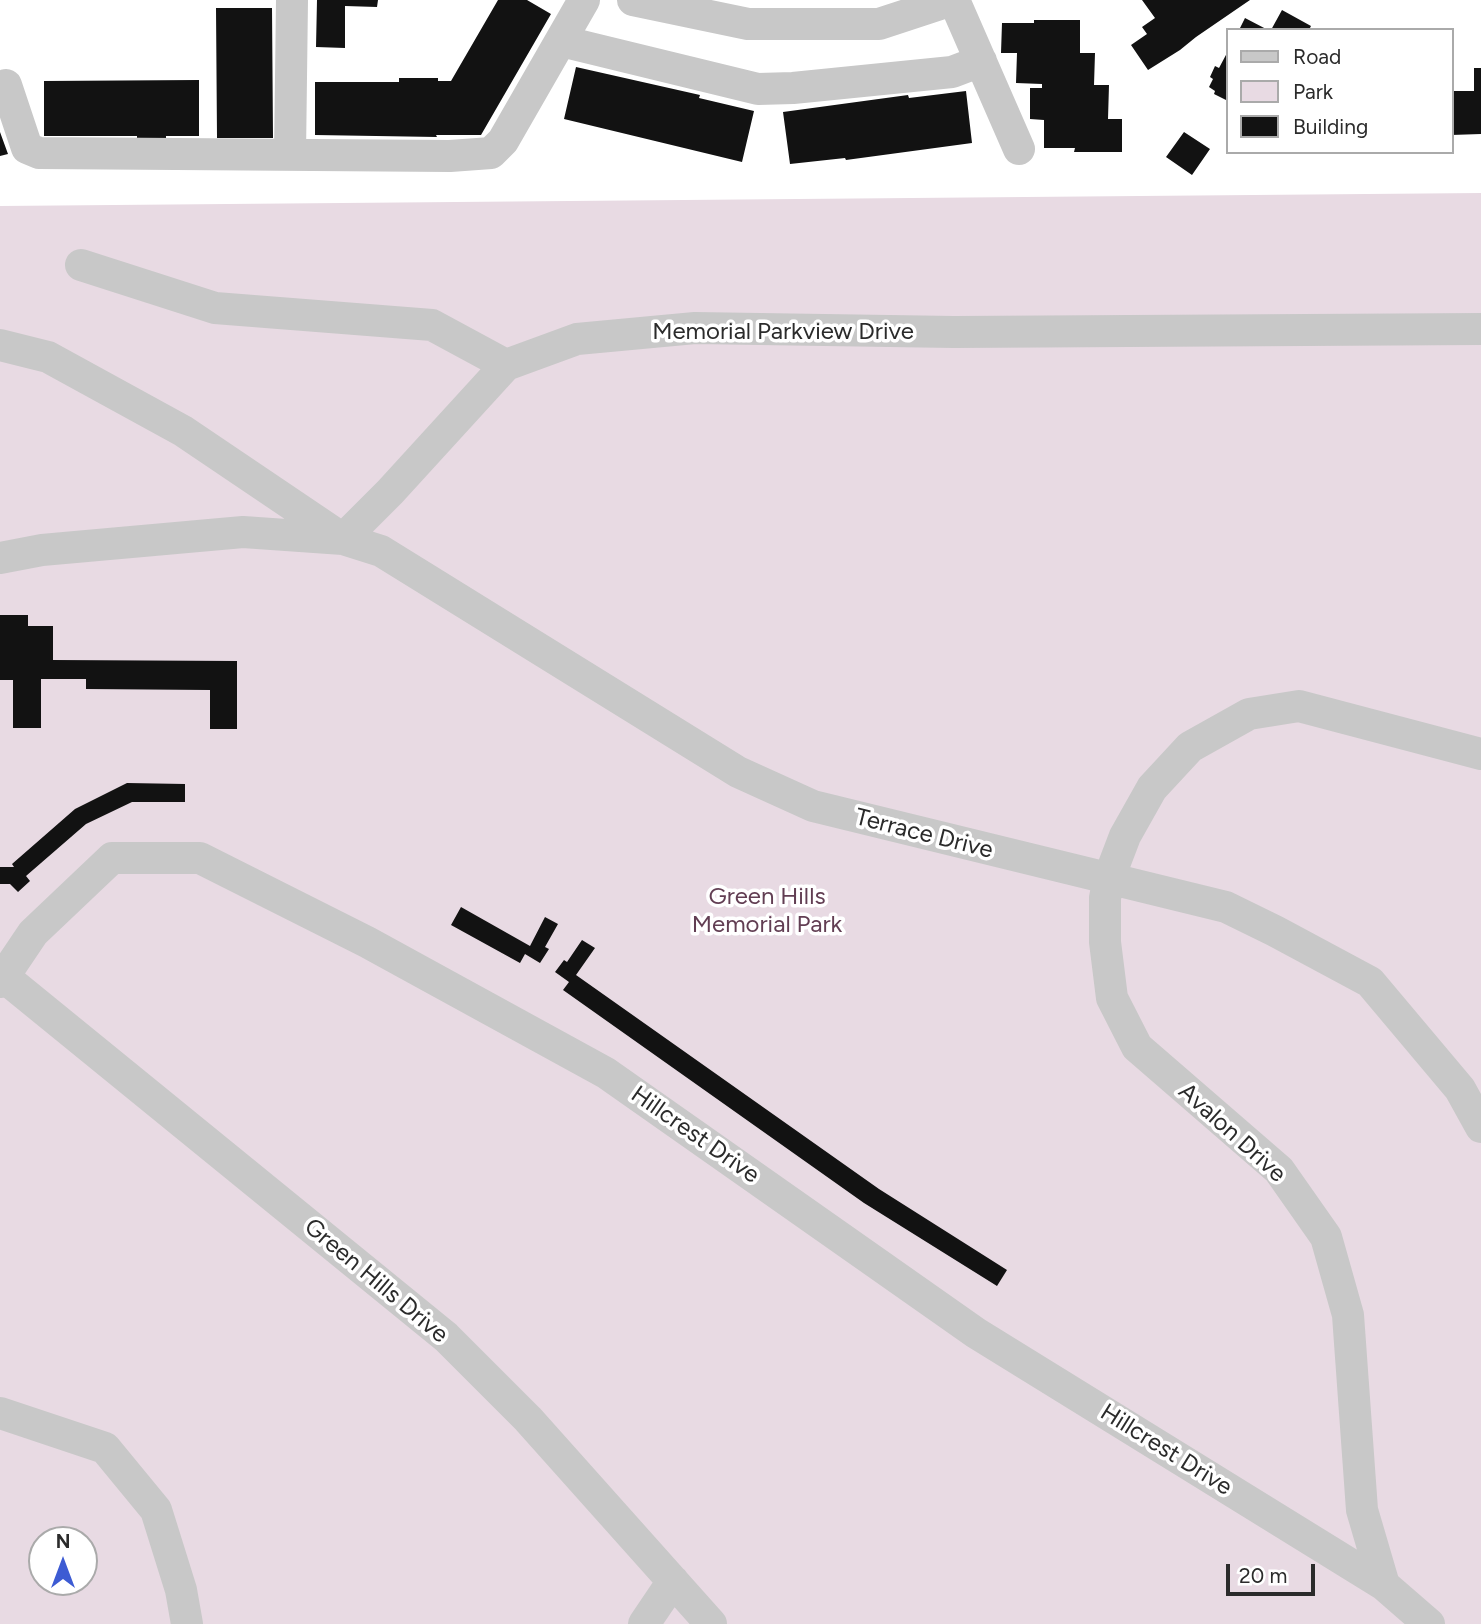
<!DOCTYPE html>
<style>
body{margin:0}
#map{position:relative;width:1481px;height:1624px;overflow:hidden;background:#fff;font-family:Figtree,sans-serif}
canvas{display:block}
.legend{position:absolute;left:1226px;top:28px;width:228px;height:126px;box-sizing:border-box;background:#fff;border:2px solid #aaa;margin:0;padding:9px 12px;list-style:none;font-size:21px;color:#2b2b2b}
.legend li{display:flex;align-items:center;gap:14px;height:35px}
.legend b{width:35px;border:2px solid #aaa}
.north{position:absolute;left:28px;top:1526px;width:70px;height:70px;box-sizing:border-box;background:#fff;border:2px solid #aaa;border-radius:50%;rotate:0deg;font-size:19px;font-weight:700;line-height:28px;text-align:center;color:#2b2b2b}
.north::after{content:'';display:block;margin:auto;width:24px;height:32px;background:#3d5bd3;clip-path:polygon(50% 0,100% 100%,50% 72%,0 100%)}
.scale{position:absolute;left:1226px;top:1564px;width:89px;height:32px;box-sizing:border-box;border:4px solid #2b2b2b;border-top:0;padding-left:9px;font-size:21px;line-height:24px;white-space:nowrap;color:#2b2b2b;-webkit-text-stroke:5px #fff;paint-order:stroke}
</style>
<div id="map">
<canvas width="1481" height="1624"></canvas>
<ul class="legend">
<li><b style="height:9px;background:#c8c8c8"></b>Road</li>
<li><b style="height:19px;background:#e8dae3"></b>Park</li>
<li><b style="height:19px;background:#121212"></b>Building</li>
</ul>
<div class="north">N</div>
<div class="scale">20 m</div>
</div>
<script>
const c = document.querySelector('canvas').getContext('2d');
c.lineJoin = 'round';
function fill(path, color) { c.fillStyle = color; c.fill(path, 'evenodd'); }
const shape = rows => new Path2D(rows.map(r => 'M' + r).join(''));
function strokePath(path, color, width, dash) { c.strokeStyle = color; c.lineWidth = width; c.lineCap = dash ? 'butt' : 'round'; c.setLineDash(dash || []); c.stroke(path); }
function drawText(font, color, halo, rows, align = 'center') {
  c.font = font + ' Figtree,sans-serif'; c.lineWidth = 7; c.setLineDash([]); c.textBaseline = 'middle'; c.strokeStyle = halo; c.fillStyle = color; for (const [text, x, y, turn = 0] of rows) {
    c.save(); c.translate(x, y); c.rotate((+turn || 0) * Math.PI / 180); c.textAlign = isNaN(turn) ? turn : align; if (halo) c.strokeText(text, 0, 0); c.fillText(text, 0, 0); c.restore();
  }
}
fill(shape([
 [1481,193,1481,1624,0,1624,0,206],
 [42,1540,84,1540,84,1582,42,1582]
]), '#e8dae3');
fill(shape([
 [317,0,378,0,377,7,345,6,345,48,316,47],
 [498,0,527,0,551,14,481,135,436,135,437,137,315,135,315,82,399,82,399,78,438,78,438,81,451,81],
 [1142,0,1250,0,1196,37,1180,50,1148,70,1131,45,1147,34,1142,27,1155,18],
 [216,8,272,8,273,138,217,138],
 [1282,10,1311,26,1309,30,1271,30],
 [1245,18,1268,30,1239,30],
 [1034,20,1080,20,1080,53,1095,53,1094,85,1109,85,1108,119,1122,119,1122,152,1074,152,1075,148,1044,148,1044,120,1030,119,1030,88,1042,88,1042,84,1016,83,1017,53,1001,53,1002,23,1034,23],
 [1227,53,1227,97,1226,100,1214,94,1215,91,1209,87,1213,79,1210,77,1215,66,1219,68],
 [576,67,700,95,699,98,754,111,742,162,564,119],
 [1474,68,1481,68,1481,134,1451,135,1451,91,1474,91],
 [199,80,199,136,166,136,166,141,137,141,137,136,44,136,44,81],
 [966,91,972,143,846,160,845,158,790,164,783,112,908,95,909,98],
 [0,132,8,154,0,156],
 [1184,132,1210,149,1192,175,1166,157],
 [0,615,28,615,28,626,53,626,53,660,237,661,237,729,210,729,210,690,86,689,86,679,41,679,41,728,13,728,13,680,0,680],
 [127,783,185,784,185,802,132,802,86,824,26,876,30,881,18,892,10,884,0,884,0,867,14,867,12,864,75,809],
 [461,907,530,946,545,917,558,924,545,947,549,949,540,963,525,954,520,963,451,925],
 [582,940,595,948,576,975,879,1189,1007,1270,997,1286,864,1203,563,990,569,982,555,972,564,960,567,962]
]), '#121212');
strokePath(shape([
 [633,0,748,24,879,24,952,0],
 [954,0,1019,149],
 [561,41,758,89,793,88,952,72,981,61],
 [6,85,27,148,39,153,450,156,491,153,503,141,584,0],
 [290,155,292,0],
 [81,265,215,308,432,325,506,365],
 [0,345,48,357,183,431,343,539,381,551,738,772,813,806,1226,907,1275,931,1370,982,1460,1089,1481,1127],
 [0,558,42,550,243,532,343,539,390,492,506,365,577,339,695,328,954,332,1481,329],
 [4,977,446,1337,528,1419,711,1624],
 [0,982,33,933,112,858,200,858,367,942,606,1073,976,1333,1384,1585],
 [0,1413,105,1448,156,1510,181,1590,187,1624],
 [644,1624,673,1581],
 [1429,1624,1384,1585,1362,1510,1348,1315,1326,1237,1279,1170,1137,1047,1112,998,1105,942,1105,898,1109,878,1125,836,1152,788,1190,747,1249,714,1299,706,1481,754]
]), '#c8c8c8', 32);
drawText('24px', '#2b2b2b', '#fff', [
 ["Memorial Parkview Drive",783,332],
 ["Terrace Drive",924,834,14],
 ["Avalon Drive",1232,1133,42],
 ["Hillcrest Drive",695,1135,35],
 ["Green Hills Drive",376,1281,40],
 ["Hillcrest Drive",1166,1450,32]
]);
drawText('24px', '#623e53', '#fff', [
 ["Green Hills",767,897],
 ["Memorial Park",767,925]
]);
</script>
